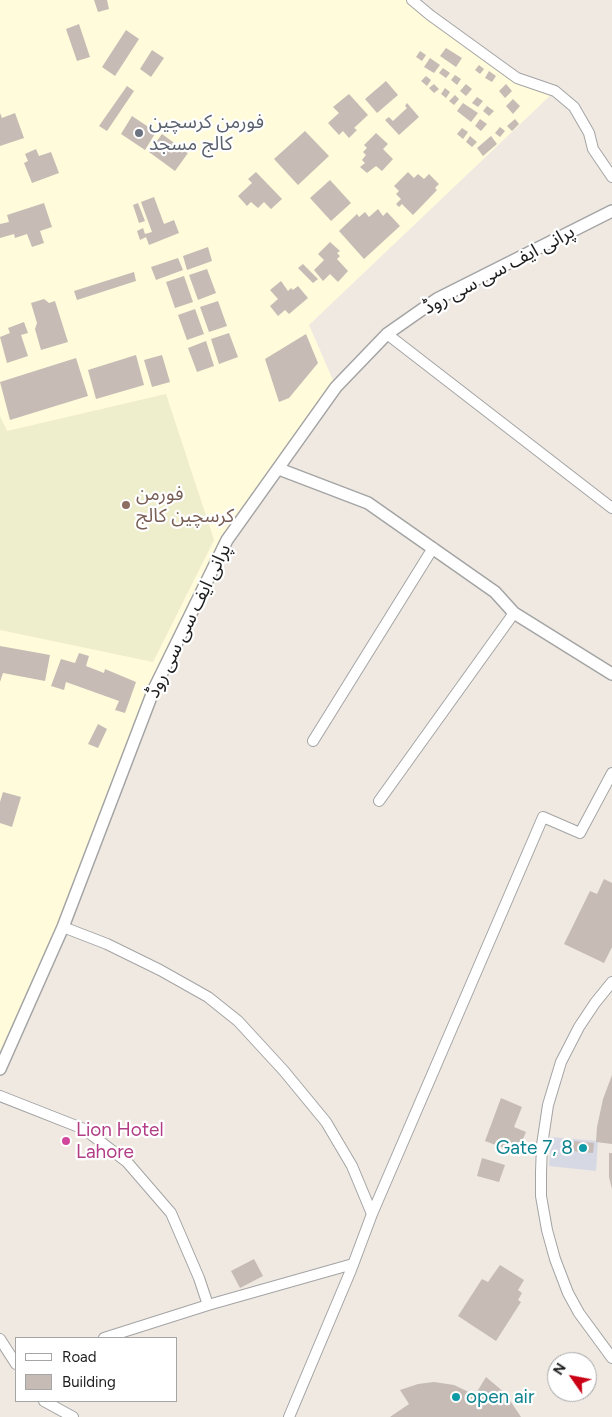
<!DOCTYPE html>
<meta charset="utf-8">
<style>
body{margin:0}
#map{position:relative;width:612px;height:1417px;overflow:hidden;background:#efe9e2;font-family:Figtree,sans-serif}
canvas{display:block}
.legend{position:absolute;left:15px;top:1337px;width:162px;height:65px;box-sizing:border-box;background:#fff;border:1px solid #a5a5a5;margin:0;padding:6px 9px;list-style:none;font-size:15px;color:#1d1d1d}
.legend li{display:flex;align-items:center;gap:10px;height:25px}
.legend b{width:25px;border:1px solid #a5a5a5}
.north{position:absolute;left:547px;top:1352px;width:50px;height:50px;box-sizing:border-box;background:#fff;border:1px solid #a5a5a5;border-radius:50%;rotate:303deg;font-size:14px;font-weight:700;line-height:20px;text-align:center;color:#1d1d1d}
.north::after{content:'';display:block;margin:auto;width:18px;height:22px;background:#ca0015;clip-path:polygon(50% 0,100% 100%,50% 72%,0 100%)}
</style>
<div id="map">
<canvas width="612" height="1417"></canvas>
<ul class="legend">
<li><b style="height:6px;background:#fff"></b>Road</li>
<li><b style="height:14px;background:#c6bbb5"></b>Building</li>
</ul>
<div class="north">N</div>
</div>
<script>
const c = document.querySelector('canvas').getContext('2d');
c.lineJoin = 'round';
function fill(path, color) { c.fillStyle = color; c.fill(path, 'evenodd'); }
const shape = rows => new Path2D(rows.map(r => 'M' + r).join(''));
function strokePath(path, color, width, dash) { c.strokeStyle = color; c.lineWidth = width; c.lineCap = dash ? 'butt' : 'round'; c.setLineDash(dash || []); c.stroke(path); }
function drawText(font, color, halo, rows, align = 'center') {
  c.font = font + ' Figtree,"Noto Sans Arabic",sans-serif'; c.lineWidth = 4.5; c.setLineDash([]); c.textBaseline = 'middle'; c.strokeStyle = halo; c.fillStyle = color; for (const [text, x, y, turn = 0] of rows) {
    c.save(); c.translate(x, y); c.rotate((+turn || 0) * Math.PI / 180); c.textAlign = isNaN(turn) ? turn : align; if (halo) c.strokeText(text, 0, 0); c.fillText(text, 0, 0); c.restore();
  }
}
fill(shape([
 [0,0,413,0,517,78,555,91,309,325,336,387,227,540,154,689,0,1074]
]), '#fffbdb');
fill(shape([
 [166,394,214,540,153,662,0,630,0,416,7,431]
]), '#eeedcc');
fill(shape([
 [551,1137,598,1141,596,1171,549,1166]
]), '#d6d8e4');
fill(shape([
 [94,0,107,0,109,9,98,12],
 [79,24,90,57,77,61,66,29],
 [126,30,139,39,115,76,102,67],
 [446,48,462,58,456,67,440,56],
 [152,50,164,58,151,77,140,69],
 [420,51,426,55,422,61,416,57],
 [430,58,440,65,434,73,424,67],
 [479,65,484,69,480,74,475,70],
 [443,68,450,73,446,78,439,73],
 [489,71,496,76,492,82,485,78],
 [455,75,461,79,457,85,451,80],
 [426,76,431,80,427,86,421,81],
 [386,81,398,95,377,113,365,99],
 [434,84,439,89,434,93,429,88],
 [466,84,472,89,466,96,460,91],
 [506,84,512,91,505,98,499,91],
 [127,86,134,91,107,131,99,126],
 [445,88,450,92,446,98,441,94],
 [349,94,368,115,354,128,357,130,349,138,343,131,339,135,328,123,339,113,333,107],
 [455,95,459,99,454,105,449,101],
 [477,97,483,101,478,107,472,103],
 [513,99,520,106,513,114,506,106],
 [407,103,419,117,399,135,385,120,389,117,393,121,407,108,405,106],
 [463,103,478,113,471,122,457,111],
 [487,106,494,111,489,116,483,111],
 [0,113,2,118,15,113,24,138,0,146],
 [132,116,156,132,145,150,121,134],
 [480,119,487,124,481,131,475,126],
 [515,119,519,124,512,131,507,126],
 [500,127,505,131,500,137,495,133],
 [462,128,468,132,463,139,457,134],
 [305,131,329,156,298,185,274,159],
 [376,133,388,144,383,149,393,159,382,171,376,166,367,173,360,167,365,163,362,160,366,155,363,152,367,148,364,145],
 [162,134,188,153,175,171,149,152],
 [470,136,477,142,472,147,466,142],
 [491,136,497,144,483,156,477,148],
 [36,149,39,156,51,152,59,173,32,183,24,163,28,161,25,154],
 [256,172,282,199,271,209,264,202,258,208,251,202,247,206,238,196,252,183,248,179],
 [408,172,414,178,418,174,424,179,429,174,439,184,435,188,437,190,413,215,402,204,399,207,396,204,401,199,396,194,399,191,394,186],
 [330,180,351,203,331,221,310,198],
 [154,197,164,224,174,220,179,233,149,245,146,237,140,240,137,231,143,228,145,234,152,232,141,202],
 [44,203,52,227,40,231,44,243,32,247,27,234,15,238,14,234,0,238,0,224,9,222,7,215],
 [138,203,145,221,139,223,133,205],
 [378,209,383,216,387,212,400,226,364,259,339,231,357,214,359,217,365,212,369,217],
 [330,242,340,251,337,253,340,256,337,259,348,271,338,282,330,274,323,281,314,270,324,260,318,254],
 [208,247,212,261,187,270,183,256],
 [178,258,183,270,156,280,151,267],
 [303,264,318,279,313,283,298,268],
 [207,269,216,293,198,300,189,275],
 [134,272,136,281,77,300,74,291],
 [184,276,193,302,175,308,166,282],
 [281,281,288,291,291,288,293,290,298,286,308,298,289,314,285,310,278,316,270,306,278,299,270,290],
 [44,299,49,303,55,301,68,342,41,350,35,329,37,323,31,303],
 [218,301,227,326,209,332,200,307],
 [195,309,204,334,187,340,178,315],
 [24,322,28,333,21,335,28,356,7,363,0,337,10,333,8,328],
 [229,333,238,357,219,364,211,339],
 [306,334,318,363,289,398,279,402,265,359],
 [206,341,214,366,197,372,188,348],
 [136,355,144,385,96,399,88,370],
 [162,355,170,382,152,387,144,360],
 [76,358,88,396,10,420,0,382],
 [0,646,50,655,45,681,3,673,0,682],
 [79,653,89,656,86,666,104,673,105,669,136,682,125,713,115,710,119,701,66,682,64,690,51,686,61,659,75,663],
 [98,724,107,729,98,748,88,744],
 [3,792,21,797,12,827,0,823,0,802],
 [604,879,612,883,612,947,604,963,564,944,590,891,597,894],
 [612,1075,612,1144,596,1142,597,1127,603,1099],
 [501,1098,522,1107,514,1127,526,1132,517,1153,485,1141],
 [574,1141,594,1143,593,1153,573,1151],
 [609,1153,612,1153,612,1189,609,1177],
 [482,1158,505,1165,499,1182,477,1176],
 [254,1259,263,1276,240,1288,231,1271],
 [500,1265,524,1280,518,1290,522,1293,518,1300,521,1302,496,1341,458,1316,482,1279,488,1282],
 [486,1377,505,1393,521,1417,390,1417,409,1404,400,1390,418,1384,434,1382,454,1385,475,1395]
]), '#c6bbb5');
const minor = shape([
 [412,0,430,15,517,78,555,91,574,107,589,133,593,149,612,177],
 [387,334,612,508],
 [313,741,433,548],
 [379,801,514,613],
 [63,927,107,944,160,970,208,997,238,1021,284,1071,326,1122,352,1166,372,1214],
 [612,982,595,1003,579,1027,561,1062,548,1105,542,1145,541,1172,541,1196,547,1230,555,1259,568,1293,579,1313,612,1358],
 [0,1096,84,1129,127,1162,171,1213,199,1278,208,1305,104,1338],
 [208,1305,353,1264],
 [0,1339,16,1364],
 [44,1401,73,1417],
 [289,1417,351,1270,372,1214,543,817,580,833,612,773]
]);
const tertiary = shape([
 [279,469,368,503,495,592,514,613,612,674],
 [0,1069,63,927,154,689,227,540,336,387,387,334,437,299,612,211]
]);
strokePath(minor, '#a4a4a4', 12);
strokePath(tertiary, '#a4a4a4', 14);
strokePath(minor, '#fff', 10);
strokePath(tertiary, '#fff', 11);
for (const [x, y, r, color] of [
 [139,133,5,"#6b7280"],
 [126,505,5,"#8d6e63"],
 [66,1141,5,"#d1479c"],
 [583,1148,5,"#0f9aa8"],
 [456,1397,5,"#0f9aa8"]
]) { const dot = new Path2D(); dot.arc(x, y, r, 0, 2 * Math.PI); c.fillStyle = color; c.fill(dot); strokePath(dot, '#fff', 2); }
drawText('19px', '#5b616d', '#fff', [
 ["فورمن کرسچین",149,122],
 ["کالج مسجد",149,144]
], 'left');
drawText('19px', '#1d1d1d', '#fff', [
 ["پرانی ایف سی سی روڈ",499,270,-28],
 ["پرانی ایف سی سی روڈ",189,621,-64]
]);
drawText('19px', '#785e54', '#fff', [
 ["فورمن",136,494],
 ["کرسچین کالج",136,516]
], 'left');
drawText('19px', '#b23c85', '#fff', [
 ["Lion Hotel",76,1130],
 ["Lahore",76,1152]
], 'left');
drawText('19px', '#0d838f', '#fff', [
 ["Gate 7, 8",573,1148],
 ["open air",466,1397,"left"]
], 'right');
</script>
